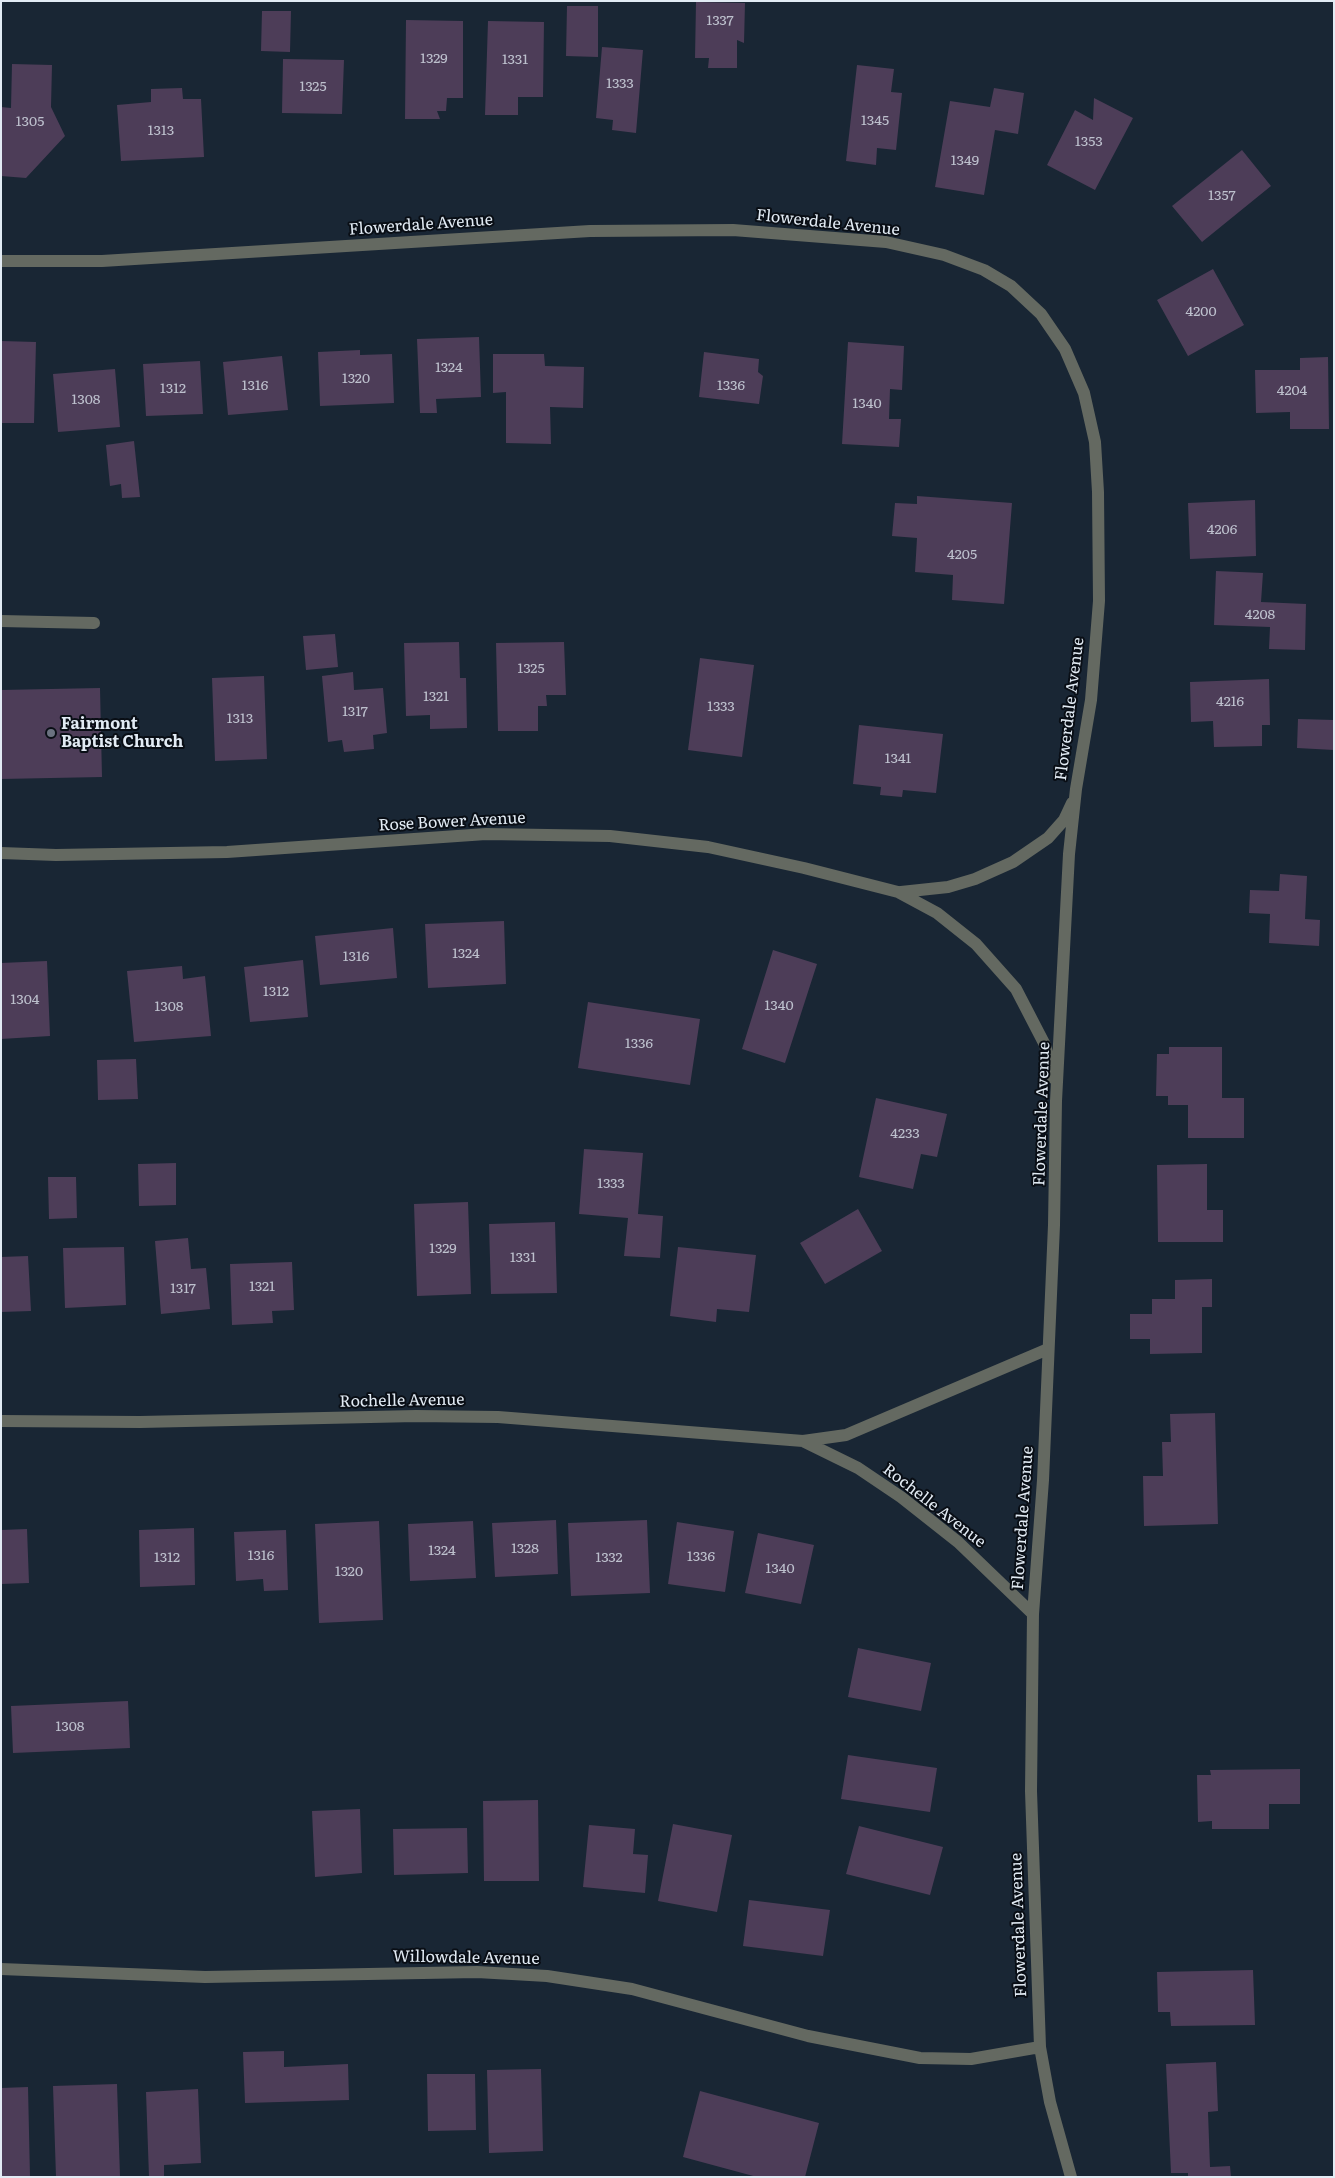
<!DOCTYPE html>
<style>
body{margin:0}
#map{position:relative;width:1335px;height:2178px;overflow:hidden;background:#192634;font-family:Literata,serif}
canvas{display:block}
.frame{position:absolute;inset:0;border:2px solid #e2ebf4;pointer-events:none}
</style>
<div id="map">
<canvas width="1335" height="2178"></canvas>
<div class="frame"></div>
</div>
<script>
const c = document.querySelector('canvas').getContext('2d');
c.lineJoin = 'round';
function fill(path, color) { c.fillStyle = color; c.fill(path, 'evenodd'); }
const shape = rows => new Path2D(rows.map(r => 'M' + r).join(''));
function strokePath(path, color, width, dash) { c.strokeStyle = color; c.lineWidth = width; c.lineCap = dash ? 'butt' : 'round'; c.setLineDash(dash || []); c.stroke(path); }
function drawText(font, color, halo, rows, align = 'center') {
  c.font = font + ' Literata,serif'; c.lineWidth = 4; c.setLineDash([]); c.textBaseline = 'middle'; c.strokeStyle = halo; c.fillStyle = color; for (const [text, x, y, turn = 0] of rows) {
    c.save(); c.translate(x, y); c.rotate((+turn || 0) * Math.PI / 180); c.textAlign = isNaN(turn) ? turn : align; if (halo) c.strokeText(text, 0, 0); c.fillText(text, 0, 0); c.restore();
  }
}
fill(shape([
 [696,2,745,3,744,43,737,40,737,68,708,68,709,58,695,58],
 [567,6,598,6,598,57,566,56],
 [262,11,291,11,290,52,261,51],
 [406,20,463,21,463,98,447,98,446,111,437,111,440,119,405,119],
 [488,21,544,22,543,97,518,97,518,115,485,115],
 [602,47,643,50,636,133,612,130,613,120,596,118],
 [283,59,344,60,342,114,282,113],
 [12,64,52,65,51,107,65,136,26,178,1,176,1,107,11,108],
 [857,65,894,69,891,92,902,93,896,150,877,148,876,165,846,161],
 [182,88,183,99,201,99,204,157,121,161,117,105,151,102,151,89],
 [994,88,1024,93,1018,134,995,130,984,195,935,187,950,101,990,107],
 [1094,98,1133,118,1095,190,1047,165,1075,110,1093,120],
 [1242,150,1271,186,1202,242,1172,206],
 [1213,269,1244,325,1188,356,1157,300],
 [479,337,481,397,436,399,437,413,420,413,417,339],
 [1,341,36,342,34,423,1,423],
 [848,342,904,346,902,390,890,389,889,419,901,419,899,447,842,444],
 [360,350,360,355,392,354,394,403,320,406,318,352],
 [704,352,759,359,758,372,763,376,759,404,699,397],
 [493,354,544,354,545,366,584,367,583,408,550,407,551,444,506,443,506,392,493,393],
 [282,356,288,410,228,415,223,362],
 [1328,357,1329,429,1290,429,1290,412,1256,413,1255,370,1300,370,1300,358],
 [200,361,203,414,146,416,143,364],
 [115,369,120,427,58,432,53,374],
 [134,441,140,497,122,498,121,484,110,486,106,445],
 [917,496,1012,503,1004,604,952,600,953,575,915,572,917,538,892,536,895,503,917,504],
 [1255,500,1256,556,1190,559,1188,503],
 [1216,571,1263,573,1261,602,1306,604,1305,650,1269,649,1270,627,1214,625],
 [335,634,338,667,306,670,303,636],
 [459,642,460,678,466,678,467,728,430,729,430,715,406,716,404,643],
 [564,642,566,695,546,695,547,706,538,706,538,731,498,731,496,643],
 [700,658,754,665,742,757,688,750],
 [353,672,354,690,383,688,387,733,373,735,374,749,344,752,342,740,328,742,322,676],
 [264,676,267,759,215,761,212,678],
 [1269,679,1270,725,1262,725,1262,746,1214,747,1213,721,1191,722,1190,682],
 [100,688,102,777,1,779,1,690],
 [1298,719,1334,720,1334,750,1297,748],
 [859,725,943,734,936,793,903,790,902,797,880,795,881,787,853,784],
 [1280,874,1307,876,1305,919,1320,920,1319,946,1269,943,1270,914,1249,913,1250,890,1279,891],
 [504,921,506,984,428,988,425,924],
 [393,928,397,978,320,985,315,936],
 [773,950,817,964,785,1063,742,1049],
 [303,960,308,1017,250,1022,244,967],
 [47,961,50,1036,1,1039,1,963],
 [182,966,183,979,205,976,211,1036,134,1042,127,971],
 [588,1002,700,1019,690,1085,578,1068],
 [1169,1047,1222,1047,1222,1098,1244,1098,1244,1138,1188,1138,1188,1105,1168,1105,1168,1096,1156,1096,1157,1054,1169,1054],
 [136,1059,138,1099,98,1100,97,1060],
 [876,1098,947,1114,937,1157,921,1154,913,1189,859,1177],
 [584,1149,643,1153,638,1214,663,1216,660,1258,624,1256,628,1218,579,1214],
 [176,1163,176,1205,139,1206,138,1164],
 [1207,1164,1207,1210,1223,1210,1223,1242,1158,1242,1157,1165],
 [48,1177,76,1177,77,1218,49,1219],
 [468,1202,471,1294,417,1296,414,1204],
 [858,1209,882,1251,825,1284,800,1243],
 [555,1222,557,1293,491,1294,489,1224],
 [188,1238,191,1269,206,1268,210,1309,161,1314,155,1241],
 [124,1247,126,1305,65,1308,63,1248],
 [678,1247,756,1255,749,1312,717,1309,716,1322,670,1316],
 [28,1256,31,1311,1,1312,1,1257],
 [292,1262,294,1310,272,1311,273,1323,232,1325,230,1264],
 [1212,1279,1212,1307,1202,1307,1202,1353,1150,1354,1150,1339,1130,1339,1130,1314,1152,1314,1152,1299,1175,1299,1175,1280],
 [1215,1413,1218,1524,1144,1526,1143,1476,1163,1476,1162,1442,1171,1442,1170,1414],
 [556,1520,558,1574,495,1577,492,1523],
 [647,1520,650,1593,571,1596,568,1523],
 [379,1521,383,1620,319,1623,315,1524],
 [473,1521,476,1578,410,1581,408,1524],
 [677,1522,734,1531,725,1592,668,1584],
 [194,1528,195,1585,140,1587,139,1530],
 [27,1529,29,1583,1,1584,1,1530],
 [286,1530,288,1590,264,1591,263,1579,236,1581,234,1532],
 [758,1533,814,1545,801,1604,745,1593],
 [858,1648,931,1663,921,1711,848,1697],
 [128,1701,130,1748,13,1753,11,1706],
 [848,1755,937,1768,930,1812,841,1799],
 [1300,1769,1300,1804,1269,1804,1269,1829,1212,1829,1212,1821,1198,1822,1197,1775,1211,1775,1210,1770],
 [538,1800,539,1881,484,1881,483,1801],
 [360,1809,362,1873,315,1877,312,1811],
 [673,1824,732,1835,717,1912,658,1901],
 [589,1825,635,1829,633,1854,648,1855,645,1893,583,1887],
 [859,1826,943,1847,930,1895,846,1874],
 [467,1828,468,1873,394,1875,393,1829],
 [749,1900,830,1910,823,1956,743,1946],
 [1253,1970,1255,2025,1171,2026,1170,2012,1158,2012,1157,1972],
 [284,2051,284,2067,348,2064,349,2100,245,2103,243,2052],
 [1216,2062,1218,2111,1208,2112,1210,2167,1230,2166,1231,2177,1188,2177,1188,2173,1171,2173,1166,2064],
 [541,2069,543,2151,489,2153,487,2070],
 [427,2074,475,2074,476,2130,428,2131],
 [117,2084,120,2177,56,2177,53,2086],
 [28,2087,30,2177,1,2177,1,2088],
 [198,2089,201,2163,164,2165,164,2177,149,2177,146,2092],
 [700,2091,819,2123,805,2177,757,2177,683,2157]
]), '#4d3d58');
strokePath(shape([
 [1,261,102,261,590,231,733,230,886,242,944,255,984,270,1011,286,1041,314,1065,349,1084,393,1095,442,1098,492,1099,601,1091,700,1076,789,1069,854,1056,1101,1054,1225,1043,1480,1033,1614,1031,1791,1040,2047,1050,2102,1071,2177],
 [1,621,94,623],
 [1,853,56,855,227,852,486,834,610,836,708,847,804,868,898,892,937,913,976,944,1016,989,1045,1045,1053,1078],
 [901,892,948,887,975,879,1013,862,1048,838,1064,820,1072,803],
 [1,1421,140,1422,416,1416,498,1417,803,1441,858,1468,901,1497,958,1542,1033,1614],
 [803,1441,846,1435,1048,1349],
 [1,1969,205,1977,477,1972,547,1976,632,1989,808,2036,920,2058,971,2059,1040,2047]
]), '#646961', 12);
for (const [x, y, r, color] of [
 [51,733,5,"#6b7280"]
]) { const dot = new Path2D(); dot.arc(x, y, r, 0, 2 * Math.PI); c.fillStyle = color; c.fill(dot); strokePath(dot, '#090e15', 2); }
drawText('14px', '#bdc0cd', null, [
 ["1337",720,21],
 ["1329",434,59],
 ["1331",515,60],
 ["1333",620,84],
 ["1325",313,87],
 ["1345",875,121],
 ["1305",30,122],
 ["1313",161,131],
 ["1353",1089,142],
 ["1349",965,161],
 ["1357",1222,196],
 ["4200",1201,312],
 ["1324",449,368],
 ["1320",356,379],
 ["1316",255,386],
 ["1336",731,386],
 ["1312",173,389],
 ["4204",1292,391],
 ["1308",86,400],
 ["1340",867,404],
 ["4206",1222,530],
 ["4205",962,555],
 ["4208",1260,615],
 ["1325",531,669],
 ["1321",436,697],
 ["4216",1230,702],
 ["1333",721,707],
 ["1317",355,712],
 ["1313",240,719],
 ["1341",898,759],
 ["1324",466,954],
 ["1316",356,957],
 ["1312",276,992],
 ["1304",25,1000],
 ["1340",779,1006],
 ["1308",169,1007],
 ["1336",639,1044],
 ["4233",905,1134],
 ["1333",611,1184],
 ["1329",443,1249],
 ["1331",523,1258],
 ["1321",262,1287],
 ["1317",183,1289],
 ["1328",525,1549],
 ["1324",442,1551],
 ["1316",261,1556],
 ["1336",701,1557],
 ["1312",167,1558],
 ["1332",609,1558],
 ["1340",780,1569],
 ["1320",349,1572],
 ["1308",70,1727]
]);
drawText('16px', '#e2ebf4', '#090e15', [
 ["Flowerdale Avenue",828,223,6],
 ["Flowerdale Avenue",421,225,-4],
 ["Flowerdale Avenue",1070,709,-83],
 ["Rose Bower Avenue",452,822,-3],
 ["Flowerdale Avenue",1042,1114,-88],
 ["Rochelle Avenue",402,1401,-1],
 ["Rochelle Avenue",934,1506,38],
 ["Flowerdale Avenue",1023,1518,-86],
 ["Flowerdale Avenue",1019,1925,-92],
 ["Willowdale Avenue",466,1958,1]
]);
drawText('bold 16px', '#e2ebf4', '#090e15', [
 ["Fairmont",61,724],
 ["Baptist Church",61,742]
], 'left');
</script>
